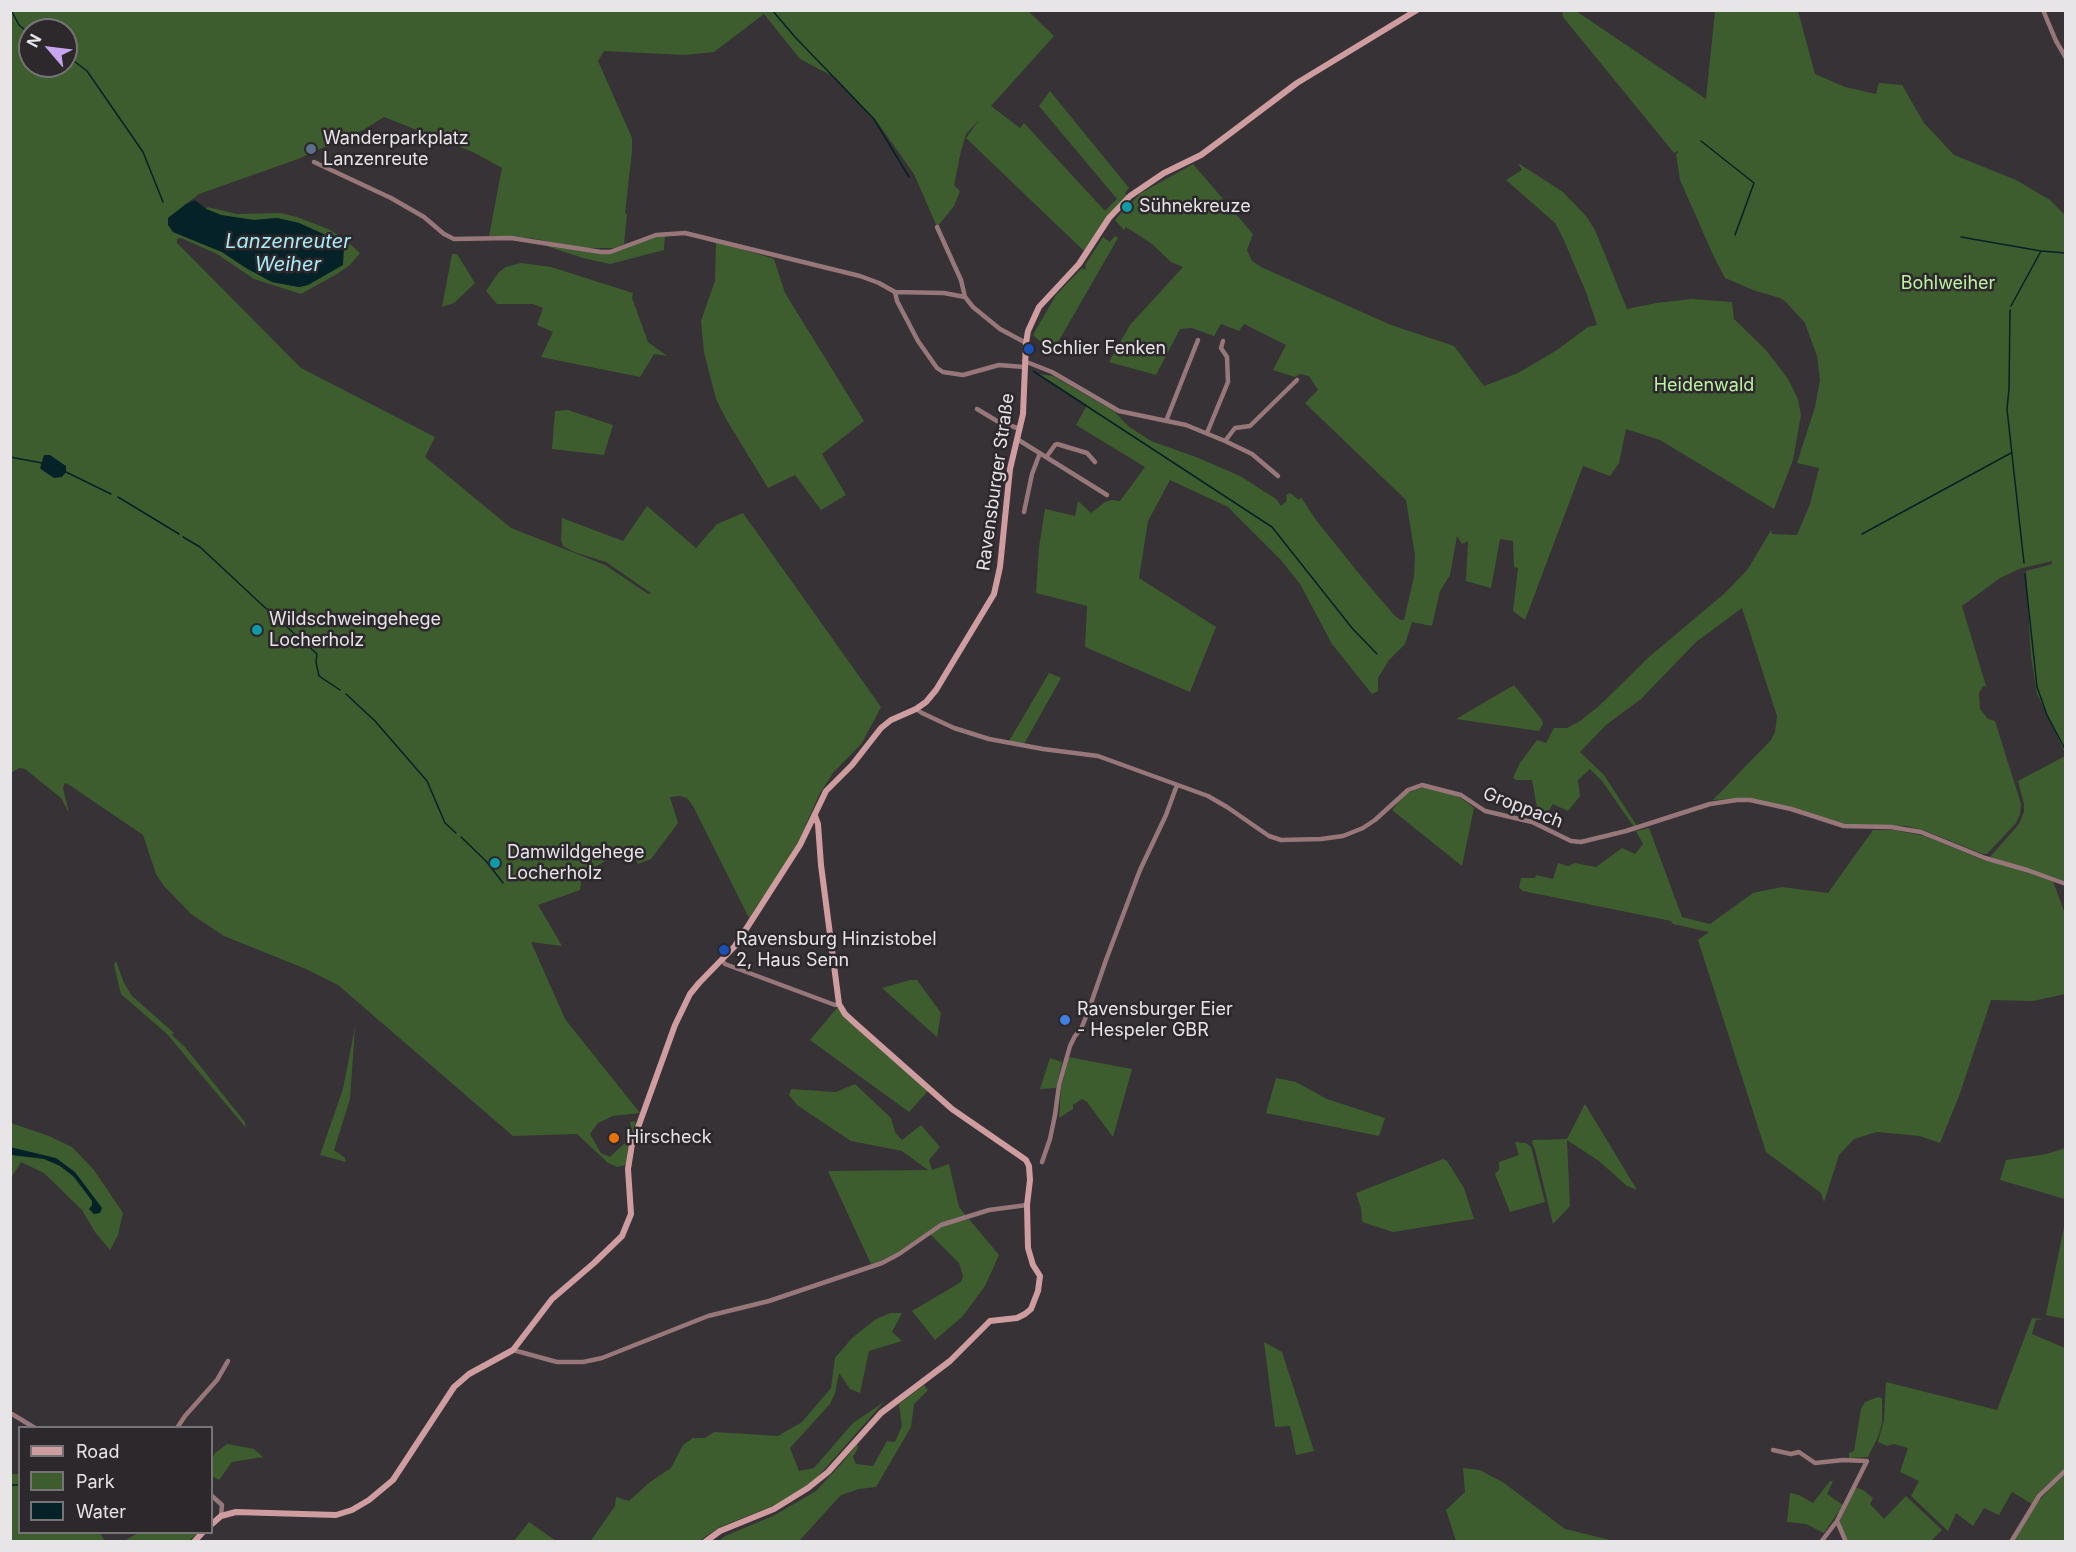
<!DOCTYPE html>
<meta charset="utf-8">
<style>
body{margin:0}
#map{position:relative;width:2076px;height:1552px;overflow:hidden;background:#363236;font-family:Inter,sans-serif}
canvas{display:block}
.frame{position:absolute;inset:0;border:12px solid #e8e5e8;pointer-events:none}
.legend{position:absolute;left:18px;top:1426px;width:195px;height:108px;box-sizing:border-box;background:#2c282c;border:2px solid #777477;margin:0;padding:8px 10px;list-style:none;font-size:18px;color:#e8e5e8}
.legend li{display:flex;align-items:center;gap:12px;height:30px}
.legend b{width:30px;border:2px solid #777477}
.north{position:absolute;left:18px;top:18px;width:60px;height:60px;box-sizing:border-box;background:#2c282c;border:2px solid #777477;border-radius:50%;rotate:298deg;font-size:16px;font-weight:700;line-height:24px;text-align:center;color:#e8e5e8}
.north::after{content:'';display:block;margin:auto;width:21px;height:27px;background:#c8a6ef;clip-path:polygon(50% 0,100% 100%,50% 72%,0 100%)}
</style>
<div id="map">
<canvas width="2076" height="1552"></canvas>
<div class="frame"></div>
<ul class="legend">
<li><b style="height:8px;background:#cf9da0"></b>Road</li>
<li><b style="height:16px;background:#3e5d2e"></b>Park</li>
<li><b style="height:16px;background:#042227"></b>Water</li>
</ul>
<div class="north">N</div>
</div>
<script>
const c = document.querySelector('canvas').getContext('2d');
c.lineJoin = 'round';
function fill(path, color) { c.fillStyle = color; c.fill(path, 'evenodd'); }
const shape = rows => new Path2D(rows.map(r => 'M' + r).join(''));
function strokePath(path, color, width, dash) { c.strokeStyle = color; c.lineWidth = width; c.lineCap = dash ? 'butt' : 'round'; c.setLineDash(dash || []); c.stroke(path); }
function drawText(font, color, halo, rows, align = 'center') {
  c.font = font + ' Inter,sans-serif'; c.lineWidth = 5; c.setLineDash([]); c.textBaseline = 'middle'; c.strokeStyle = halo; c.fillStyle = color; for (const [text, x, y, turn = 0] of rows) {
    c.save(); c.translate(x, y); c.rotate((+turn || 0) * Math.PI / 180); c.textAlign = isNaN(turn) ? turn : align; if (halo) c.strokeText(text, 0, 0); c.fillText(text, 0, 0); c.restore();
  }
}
fill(shape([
 [1027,10,1054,36,991,106,1020,128,1024,123,1105,211,1117,199,1039,106,1050,91,1129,188,1125,193,1127,196,1085,252,966,138,979,120,966,134,961,151,954,185,960,191,954,206,937,227,914,174,880,126,836,78,800,59,764,14,714,52,685,55,604,51,598,61,632,138,632,151,625,213,627,214,624,244,615,248,583,248,531,238,489,236,502,168,473,152,384,117,363,130,298,159,199,194,168,218,173,232,222,252,246,268,272,282,299,287,308,285,330,237,299,223,277,218,254,220,231,217,221,215,206,209,207,207,237,214,280,213,297,217,328,229,343,238,360,253,350,265,337,274,301,294,254,279,217,254,181,238,177,239,177,243,301,368,435,437,425,457,511,528,605,565,648,594,651,593,606,562,574,552,563,546,561,540,562,518,623,541,647,506,696,548,717,524,743,513,881,707,862,743,833,773,819,795,796,847,749,918,693,806,687,798,680,796,670,797,678,823,651,859,638,864,633,855,620,852,582,875,580,890,538,905,562,946,531,942,565,1019,640,1113,613,1116,598,1123,590,1134,601,1153,610,1157,627,1141,631,1128,630,1122,636,1121,628,1147,626,1165,617,1167,608,1163,577,1134,513,1136,338,985,306,969,224,936,191,914,164,886,156,874,143,835,68,784,65,783,63,788,69,813,61,798,25,769,19,768,11,773,11,11],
 [30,30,66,30,66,66,30,66],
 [1562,11,1576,11,1706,99,1715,11,1798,11,1815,74,1845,87,1876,94,1879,83,1902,85,1924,123,1954,155,2016,180,2050,200,2065,215,2065,753,2037,694,2031,656,2026,571,2052,564,2052,561,2019,569,2000,578,1962,606,1986,686,1983,686,1979,693,1980,709,1988,719,1995,721,2021,804,2020,814,2016,823,1987,854,1983,854,1923,830,1906,826,1846,824,1749,798,1713,800,1771,740,1775,732,1777,716,1742,608,1696,642,1641,699,1606,725,1580,752,1604,775,1637,826,1634,827,1602,781,1590,769,1578,780,1580,796,1568,811,1553,804,1548,812,1537,808,1532,780,1516,780,1513,778,1520,763,1537,740,1546,743,1554,728,1567,728,1580,721,1599,706,1649,657,1725,593,1748,569,1771,530,1772,534,1797,535,1810,504,1819,468,1797,463,1815,407,1820,380,1817,356,1805,323,1786,302,1780,298,1753,290,1725,278,1714,257,1680,180,1676,154,1678,152,1677,151,1674,153,1563,17],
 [1518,163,1563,192,1586,216,1595,230,1627,309,1656,303,1691,299,1732,302,1734,319,1766,350,1788,379,1798,399,1801,415,1793,460,1774,509,1660,440,1626,429,1619,463,1610,476,1583,466,1525,620,1513,611,1518,568,1514,567,1513,541,1500,539,1491,588,1466,581,1468,541,1462,544,1457,536,1450,575,1440,591,1432,626,1412,622,1405,644,1389,660,1378,678,1378,691,1372,694,1332,644,1300,584,1281,560,1228,507,1170,480,1148,521,1139,578,1216,627,1190,692,1085,647,1087,606,1036,593,1039,547,1045,509,1075,516,1078,501,1091,513,1105,502,1112,500,1120,501,1145,467,1076,425,1087,405,1039,374,1053,376,1114,411,1128,426,1151,441,1196,457,1240,476,1276,499,1281,506,1287,501,1286,495,1290,493,1299,500,1301,497,1316,520,1365,581,1395,616,1401,620,1404,620,1414,577,1415,555,1406,500,1305,403,1318,390,1309,376,1300,374,1295,377,1273,370,1286,345,1244,324,1239,331,1221,324,1214,336,1192,328,1180,329,1156,375,1109,362,1130,325,1183,267,1171,262,1152,244,1126,227,1124,230,1115,220,1122,212,1141,193,1193,164,1253,234,1247,250,1252,261,1261,267,1391,325,1454,346,1484,386,1518,373,1557,350,1588,327,1597,325,1586,292,1563,238,1555,223,1506,180,1522,170],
 [665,234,664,250,610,264,583,258,531,241,593,253,607,254],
 [1115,236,1118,238,1054,349,1042,343,1033,335,1056,295,1082,268,1084,270,1086,268,1085,265,1103,237,1110,242],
 [716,241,774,259,785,293,864,421,822,454,846,495,821,510,795,475,768,488,726,419,716,399,704,352,701,321,715,281],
 [452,254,457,254,475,283,454,303,442,307],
 [521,263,551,267,633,293,632,298,648,342,667,356,654,354,640,377,541,357,553,332,537,325,543,308,533,304,497,304,486,291,499,272,506,267],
 [568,410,613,425,604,455,552,449,555,411],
 [1049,673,1061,678,1024,744,1009,741],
 [1514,685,1542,720,1543,724,1539,731,1456,719],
 [2065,756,2065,881,1990,857,2019,824,2024,812,2024,804,2018,781],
 [1423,787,1447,792,1461,798,1474,808,1462,866,1392,810,1405,794],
 [1649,828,1682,917,1710,924,1753,893,1782,887,1828,893,1873,830,1894,830,1925,836,1983,860,2017,868,2053,881,2065,914,2065,994,2033,1001,1991,1000,1959,1096,1940,1143,1920,1136,1877,1132,1854,1139,1839,1155,1824,1202,1821,1193,1766,1152,1698,940,1709,932,1673,924,1671,921,1523,891,1519,888,1521,878,1535,878,1536,875,1553,879,1558,863,1568,866,1575,863,1596,867,1622,848,1635,854,1643,844,1636,831],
 [116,961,124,983,132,996,174,1033,172,1035,184,1046,245,1122,246,1128,167,1034,121,994,114,965],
 [910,980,917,980,941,1013,937,1037,882,988],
 [837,1008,928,1091,909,1112,810,1040],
 [355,1027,350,1099,334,1150,345,1158,346,1162,320,1155,343,1089],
 [1068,1057,1132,1069,1113,1137,1087,1102,1082,1099,1073,1105,1073,1109,1059,1118,1061,1088],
 [1050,1058,1062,1062,1056,1088,1040,1089],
 [1276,1078,1296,1082,1327,1099,1385,1118,1379,1136,1266,1113],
 [855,1084,891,1118,895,1132,902,1140,921,1125,940,1147,929,1160,932,1170,949,1164,959,1207,967,1217,941,1223,898,1252,880,1261,871,1264,828,1171,928,1170,902,1151,851,1141,797,1105,789,1095,791,1089,836,1092],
 [1585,1104,1637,1190,1627,1186,1599,1161,1567,1140,1570,1206,1553,1224,1535,1150,1532,1143,1533,1140,1567,1139],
 [11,1123,49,1136,72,1147,94,1170,123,1213,118,1235,110,1250,95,1232,82,1210,44,1173,21,1162,11,1178],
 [1515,1142,1526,1143,1531,1147,1545,1202,1510,1212,1495,1174,1499,1170,1499,1162,1519,1155],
 [2065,1148,2065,1199,2000,1180,2006,1160,2047,1154],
 [1443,1159,1447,1161,1464,1188,1474,1219,1393,1232,1362,1222,1361,1208,1356,1193],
 [969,1219,999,1255,985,1286,962,1317,935,1340,912,1311,961,1282,963,1276,959,1263,930,1234,941,1226],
 [2065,1222,2066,1319,2065,1319,2046,1315],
 [890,1313,902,1313,892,1332,902,1341,869,1351,860,1393,850,1389,839,1373,835,1393,830,1404,790,1448,799,1471,814,1468,853,1423,884,1402,814,1481,780,1503,720,1527,699,1541,590,1542,615,1506,616,1497,629,1501,650,1482,671,1468,683,1445,693,1438,705,1438,714,1432,778,1436,802,1422,831,1388,835,1358,852,1338,876,1319],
 [2032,1318,2043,1319,2036,1320,2032,1334,2065,1348,2065,1468,2032,1504,2012,1492,1999,1515,1984,1508,1973,1526,1956,1513,1948,1531,1911,1496,1919,1481,1900,1472,1908,1448,1894,1444,1887,1446,1878,1442,1884,1420,1886,1382,1997,1410],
 [1264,1342,1282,1352,1314,1451,1296,1455,1290,1426,1275,1427],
 [924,1385,928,1390,914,1404,911,1427,876,1487,859,1489,841,1495,799,1541,717,1542,725,1536,773,1516,816,1491,842,1463,857,1444,858,1448,853,1457,856,1464,873,1466,887,1441,895,1442,902,1426,899,1404],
 [1878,1397,1882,1398,1882,1423,1878,1437,1868,1457,1849,1458,1849,1453,1854,1451,1861,1409,1865,1402],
 [227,1444,254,1449,263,1457,232,1462,219,1480,212,1476,212,1460,215,1453],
 [1463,1468,1480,1470,1504,1483,1565,1529,1614,1541,1456,1541,1446,1510,1465,1492],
 [2065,1472,2065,1541,2013,1542,2034,1506],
 [10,1474,19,1474,20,1532,100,1533,105,1541,11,1541],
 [1830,1481,1833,1481,1827,1494,1843,1505,1824,1533,1806,1524,1787,1522,1790,1493,1799,1495,1813,1503],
 [1855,1487,1863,1490,1873,1498,1870,1504,1884,1519,1906,1496,1942,1530,1931,1541,1848,1541,1840,1527,1840,1521],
 [529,1522,556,1541,514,1541],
 [138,1533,138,1532,198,1533,189,1541,124,1541]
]), '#3e5d2e');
fill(shape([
 [195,200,206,209,221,215,254,220,277,218,299,223,330,237,344,247,343,265,308,285,299,287,272,282,246,268,222,252,173,232,168,225,168,218,186,204],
 [44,455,50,455,66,466,66,472,62,477,54,478,42,470,40,468],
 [10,1147,56,1158,75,1172,102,1208,100,1213,94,1214,89,1209,92,1205,92,1201,74,1177,60,1166,44,1159,11,1155]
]), '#042227');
strokePath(shape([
 [11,10,19,25,30,34],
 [772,10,795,37,874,119,909,177],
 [66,55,87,71,143,152,163,202],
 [1701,141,1754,183,1735,235],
 [1961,237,2041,251,2066,253],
 [2011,306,2041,251],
 [2010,310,2009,389,2007,409,2024,563],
 [1033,371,1272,527,1352,628,1377,654],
 [10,457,42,463],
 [66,472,111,494],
 [118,497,179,534],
 [1862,534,2011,453],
 [183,537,200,547,259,602,317,654,316,662,319,676,340,690],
 [2025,574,2037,687,2047,715,2066,751],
 [346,694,375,721,427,781,445,823,456,833],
 [461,837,486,861,503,883],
 [10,1485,20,1485]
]), '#042227', 1.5);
strokePath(shape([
 [2043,10,2056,41,2066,58],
 [314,162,391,198,424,217,444,234,454,239,511,238,601,252,610,252,656,235,685,233,860,276,879,283,895,292,944,293,965,297,973,307,1000,329,1026,343],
 [937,227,961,280,965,297],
 [895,292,897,301,918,341,937,368,943,372,963,375,999,365,1024,367],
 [1024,361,1052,372,1119,411,1186,425,1225,441,1235,428,1250,426,1297,380],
 [977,409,997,421,1020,429],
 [1166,421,1198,340],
 [1207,433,1228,382,1227,357,1221,348,1223,341],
 [1017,439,1107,495],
 [1225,441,1252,454,1278,476],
 [1047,456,1055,445,1057,444,1087,453,1095,462],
 [1024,512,1032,474,1040,453],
 [916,709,922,713,954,728,989,739,1043,749,1098,756,1208,796,1227,807,1269,836,1281,840,1321,839,1343,836,1363,828,1375,820,1408,790,1422,785,1461,795,1485,811,1532,822,1571,841,1581,842,1626,831,1710,804,1737,800,1750,800,1791,809,1844,826,1891,827,1921,832,1985,858,2027,870,2066,884],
 [722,960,725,964,835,1005,839,1004],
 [1042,1162,1050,1139,1055,1115,1059,1085,1070,1046,1075,1036,1081,1029,1088,1012,1106,960,1140,870,1166,815,1177,785],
 [513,1350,557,1362,583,1362,602,1358,708,1316,769,1301,882,1263,899,1254,941,1225,989,1210,1027,1205],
 [12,1414,35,1428],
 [177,1428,185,1416,217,1380,228,1361],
 [1773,1450,1791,1454,1799,1452,1815,1463,1843,1460,1867,1461,1837,1521,1821,1542],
 [212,1496,222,1505,221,1516],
 [1837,1521,1846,1542],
 [2011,1542,2039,1496,2066,1470]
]), '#977779', 4.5);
strokePath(shape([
 [212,1524,221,1516,236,1512,336,1515,352,1510,369,1500,393,1480,454,1387,469,1374,513,1350,552,1299,594,1263,622,1236,631,1214,628,1169,632,1144,675,1025,690,994,699,983,735,946,748,926,800,845,826,791,852,765,881,728,891,720,916,709,926,702,936,690,994,594,1000,567,1010,469,1023,414,1026,343,1028,331,1039,307,1079,264,1109,218,1130,196,1164,173,1201,155,1224,138,1297,83,1417,10],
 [194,1542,203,1532],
 [705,1542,720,1531,774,1509,808,1488,828,1472,881,1413,950,1361,990,1321,1017,1318,1025,1314,1031,1309,1038,1291,1040,1276,1033,1265,1028,1248,1027,1205,1030,1180,1029,1166,1026,1160,952,1109,856,1024,845,1014,839,1004,821,865,818,824,815,816]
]), '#cf9da0', 6);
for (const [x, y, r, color] of [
 [311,149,6,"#5c6f8a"],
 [1127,207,6,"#0f9aa8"],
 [1029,349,6,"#1a4fb4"],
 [257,630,6,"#0f9aa8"],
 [495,863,6,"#0f9aa8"],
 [724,950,6,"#1a4fb4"],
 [1065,1020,6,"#3f7fe0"],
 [614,1138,6,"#e8710a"]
]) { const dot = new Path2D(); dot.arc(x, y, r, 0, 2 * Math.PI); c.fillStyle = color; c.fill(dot); strokePath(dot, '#2c282c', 2); }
drawText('18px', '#e8e5e8', '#2c282c', [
 ["Wanderparkplatz",323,139],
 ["Lanzenreute",323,160],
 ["Sühnekreuze",1139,207],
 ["Schlier Fenken",1041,349],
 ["Wildschweingehege",269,620],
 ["Locherholz",269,641],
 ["Damwildgehege",507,853],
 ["Locherholz",507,874],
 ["Ravensburg Hinzistobel",736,940],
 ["2, Haus Senn",736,961],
 ["Ravensburger Eier",1077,1010],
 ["- Hespeler GBR",1077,1031],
 ["Hirscheck",626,1138]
], 'left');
drawText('18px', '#bcf2a2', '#2c282c', [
 ["Bohlweiher",1948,284],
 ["Heidenwald",1704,386]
]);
drawText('18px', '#e8e5e8', '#2c282c', [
 ["Ravensburger Straße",996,482,-82],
 ["Groppach",1523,808,21]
]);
drawText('italic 20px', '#a7edf9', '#2c282c', [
 ["Lanzenreuter",288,242],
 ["Weiher",288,265]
]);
</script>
